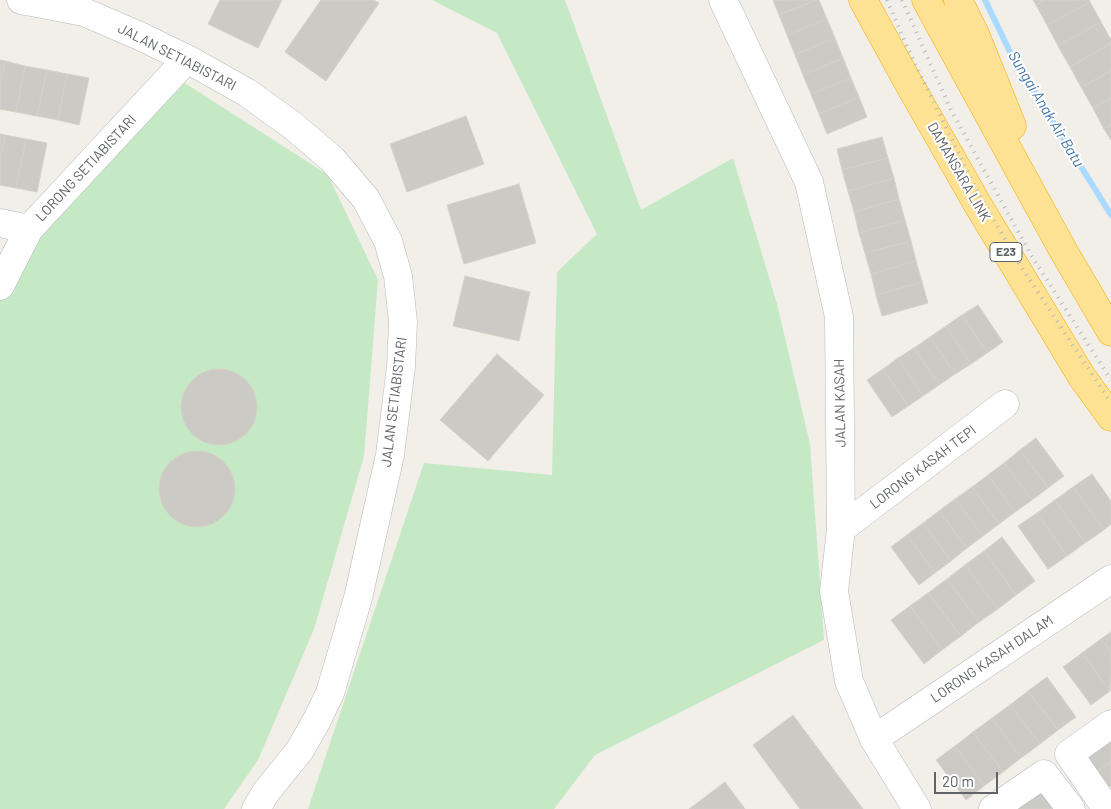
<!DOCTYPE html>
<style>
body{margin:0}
#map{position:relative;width:1111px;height:809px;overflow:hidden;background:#f1efe8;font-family:Barlow,sans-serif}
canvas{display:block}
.scale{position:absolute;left:934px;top:772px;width:64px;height:22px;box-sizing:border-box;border:2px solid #5f6368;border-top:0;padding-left:6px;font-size:15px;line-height:18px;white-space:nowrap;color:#5f6368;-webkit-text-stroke:4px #fff;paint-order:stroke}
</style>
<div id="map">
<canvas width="1111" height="809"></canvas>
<div class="scale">20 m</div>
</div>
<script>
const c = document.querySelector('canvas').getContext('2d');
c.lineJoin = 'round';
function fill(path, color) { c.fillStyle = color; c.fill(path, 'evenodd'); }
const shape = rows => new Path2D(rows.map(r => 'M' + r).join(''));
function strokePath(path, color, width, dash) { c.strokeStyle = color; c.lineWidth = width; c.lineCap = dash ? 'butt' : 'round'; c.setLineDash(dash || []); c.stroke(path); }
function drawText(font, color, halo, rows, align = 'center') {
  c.font = font + ' Barlow,sans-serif'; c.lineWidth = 4; c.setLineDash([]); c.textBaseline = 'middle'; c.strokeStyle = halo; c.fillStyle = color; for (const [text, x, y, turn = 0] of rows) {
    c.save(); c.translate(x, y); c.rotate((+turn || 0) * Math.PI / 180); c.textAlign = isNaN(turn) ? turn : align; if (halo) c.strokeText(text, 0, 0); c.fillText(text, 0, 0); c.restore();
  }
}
fill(shape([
 [432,0,565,0,641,210,733,158,777,304,810,444,824,640,595,755,554,809,308,809,424,463,552,475,557,272,597,234,497,33],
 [180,80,328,175,378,280,364,456,314,629,258,760,224,809,0,809,0,274]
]), '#c5e8c5');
strokePath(shape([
 [985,0,1011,54,1111,215]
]), '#aadaff', 6);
const building = shape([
 [220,0,282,0,258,48,208,24,220,0],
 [321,0,374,0,379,3,326,81,285,52,321,0],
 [773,0,816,0,779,15,773,0],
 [816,0,819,0,827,19,787,35,779,15,816,0],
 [1033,0,1044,0,1036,5,1033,0],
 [1044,0,1089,0,1090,2,1047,25,1036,5,1044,0],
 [1090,2,1101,22,1058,46,1047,25,1090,2],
 [827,19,835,38,795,55,787,35,827,19],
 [1101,22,1111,40,1111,43,1070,67,1058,46,1101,22],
 [835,38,843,58,803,75,795,55,835,38],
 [1111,43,1111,71,1081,87,1070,67,1111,43],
 [843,58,851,78,811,94,803,75,843,58],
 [0,60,5,61,0,83,0,60],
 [5,61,25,66,16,112,0,109,0,83,5,61],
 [25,66,47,70,37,116,16,112,25,66],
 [47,70,67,74,58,120,37,116,47,70],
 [1111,71,1111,98,1093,108,1081,87,1111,71],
 [67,74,89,78,79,125,58,120,67,74],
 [851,78,859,97,819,114,811,94,851,78],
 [859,97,867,117,827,134,819,114,859,97],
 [1111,98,1111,125,1104,129,1093,108,1111,98],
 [466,116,484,164,407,192,390,144,466,116],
 [1111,125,1111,140,1104,129,1111,125],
 [0,134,5,135,0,162,0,134],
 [5,135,26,139,16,188,0,185,0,162,5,135],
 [882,137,888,158,842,170,837,149,882,137],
 [26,139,47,143,37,192,16,188,26,139],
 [888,158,894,178,848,191,842,170,888,158],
 [894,178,899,199,854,212,848,191,894,178],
 [519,184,536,243,464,264,447,205,519,184],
 [899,199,905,220,859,233,854,212,899,199],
 [905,220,911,241,865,253,859,233,905,220],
 [911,241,916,261,871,274,865,253,911,241],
 [916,261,922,282,876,295,871,274,916,261],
 [465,276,530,292,519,341,453,326,465,276],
 [922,282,928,303,882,316,876,295,922,282],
 [978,305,1003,342,987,353,962,315,978,305],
 [962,315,987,353,971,364,946,326,962,315],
 [946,326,971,364,955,374,930,337,946,326],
 [930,337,955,374,939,385,914,348,930,337],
 [914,348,939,385,923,396,898,358,914,348],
 [497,354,544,395,488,461,440,420,497,354],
 [898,358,923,396,908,406,883,369,898,358],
 [883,369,908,406,892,417,867,380,883,369],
 '181 407a38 38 0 1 1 76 0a38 38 0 1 1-76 0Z',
 [1036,438,1064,476,1048,488,1020,450,1036,438],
 [1020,450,1048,488,1032,500,1004,463,1020,450],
 '159 489a38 38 0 1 1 76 0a38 38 0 1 1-76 0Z',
 [1004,463,1032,500,1015,512,988,475,1004,463],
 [1092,474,1111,501,1111,524,1104,530,1073,487,1092,474],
 [988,475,1015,512,999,524,972,487,988,475],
 [972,487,999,524,983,536,955,499,972,487],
 [1073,487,1104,530,1085,543,1055,500,1073,487],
 [955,499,983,536,967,548,939,511,955,499],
 [1055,500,1085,543,1067,556,1037,513,1055,500],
 [939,511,967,548,951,561,923,523,939,511],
 [1037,513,1067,556,1048,569,1018,526,1037,513],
 [923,523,951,561,935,573,907,535,923,523],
 [907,535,935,573,919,585,891,547,907,535],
 [1002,537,1035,581,1016,595,984,551,1002,537],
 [984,551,1016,595,998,609,965,565,984,551],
 [965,565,998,609,979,622,947,579,965,565],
 [947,579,979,622,961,636,928,593,947,579],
 [928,593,961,636,942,650,910,606,928,593],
 [910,606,942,650,924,664,891,620,910,606],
 [1111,632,1111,652,1101,639,1111,632],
 [1101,639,1111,652,1110,691,1082,653,1101,639],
 [1082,653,1110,691,1091,705,1063,667,1082,653],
 [1047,677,1076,717,1058,730,1028,691,1047,677],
 [1028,691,1058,730,1040,744,1010,705,1028,691],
 [1010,705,1040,744,1021,758,992,718,1010,705],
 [793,715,863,809,800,809,753,745,793,715],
 [992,718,1021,758,1003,772,973,732,992,718],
 [973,732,1003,772,984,786,955,746,973,732],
 [1111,738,1111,761,1097,772,1085,756,1111,738],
 [955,746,984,786,966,800,936,760,955,746],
 [1111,761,1111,785,1108,788,1097,772,1111,761],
 [725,782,745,809,689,809,725,782],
 [1043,789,1055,806,1051,809,1016,809,1043,789]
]);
fill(building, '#cccac5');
strokePath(building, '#d6d1c6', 1);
const minor = shape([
 [21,0,84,12,142,37,187,59,246,92,292,125,332,159,366,199,388,241,398,276,403,322,401,367,390,455,358,598,330,693,317,720,300,750,266,792,256,809],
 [723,0,809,182,839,317,841,529,834,591,849,681,874,739,917,809],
 [0,223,29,229],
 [0,286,29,229,187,59],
 [841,529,1005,404],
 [874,739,1111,579],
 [993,809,1044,774,1071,809],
 [1107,809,1069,754,1111,724]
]);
const highway = shape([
 [863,0,909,84,978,205,1082,377,1111,417],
 [926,0,1064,252,1111,332],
 [958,0,975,34,1012,126]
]);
strokePath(minor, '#b5b8bc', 29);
strokePath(highway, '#f9ab00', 29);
strokePath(minor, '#fff', 28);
strokePath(highway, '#fde293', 28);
strokePath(shape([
 [887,0,908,49,976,189,1020,265,1111,403],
 [902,0,951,110,1031,255,1111,380]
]), '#b6b7b8', 4, [1, 6]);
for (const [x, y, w] of [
 [1006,252,32]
]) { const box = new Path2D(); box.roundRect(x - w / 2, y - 9.5, w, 19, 4); c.fillStyle = '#fff'; c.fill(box); strokePath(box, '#5f6368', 1); }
drawText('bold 12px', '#5f6368', null, [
 ["E23",1006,252]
]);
drawText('14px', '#5f6368', '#fff', [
 ["JALAN SETIABISTARI",177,57,27],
 ["LORONG SETIABISTARI",86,168,-47],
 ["DAMANSARA LINK",959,172,60],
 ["JALAN SETIABISTARI",394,402,-83],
 ["JALAN KASAH",840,403,-91],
 ["LORONG KASAH TEPI",923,467,-37],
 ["LORONG KASAH DALAM",992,659,-34]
]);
drawText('italic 15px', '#4174aa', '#fff', [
 ["Sungai Anak Air Batu",1046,109,59]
]);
</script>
